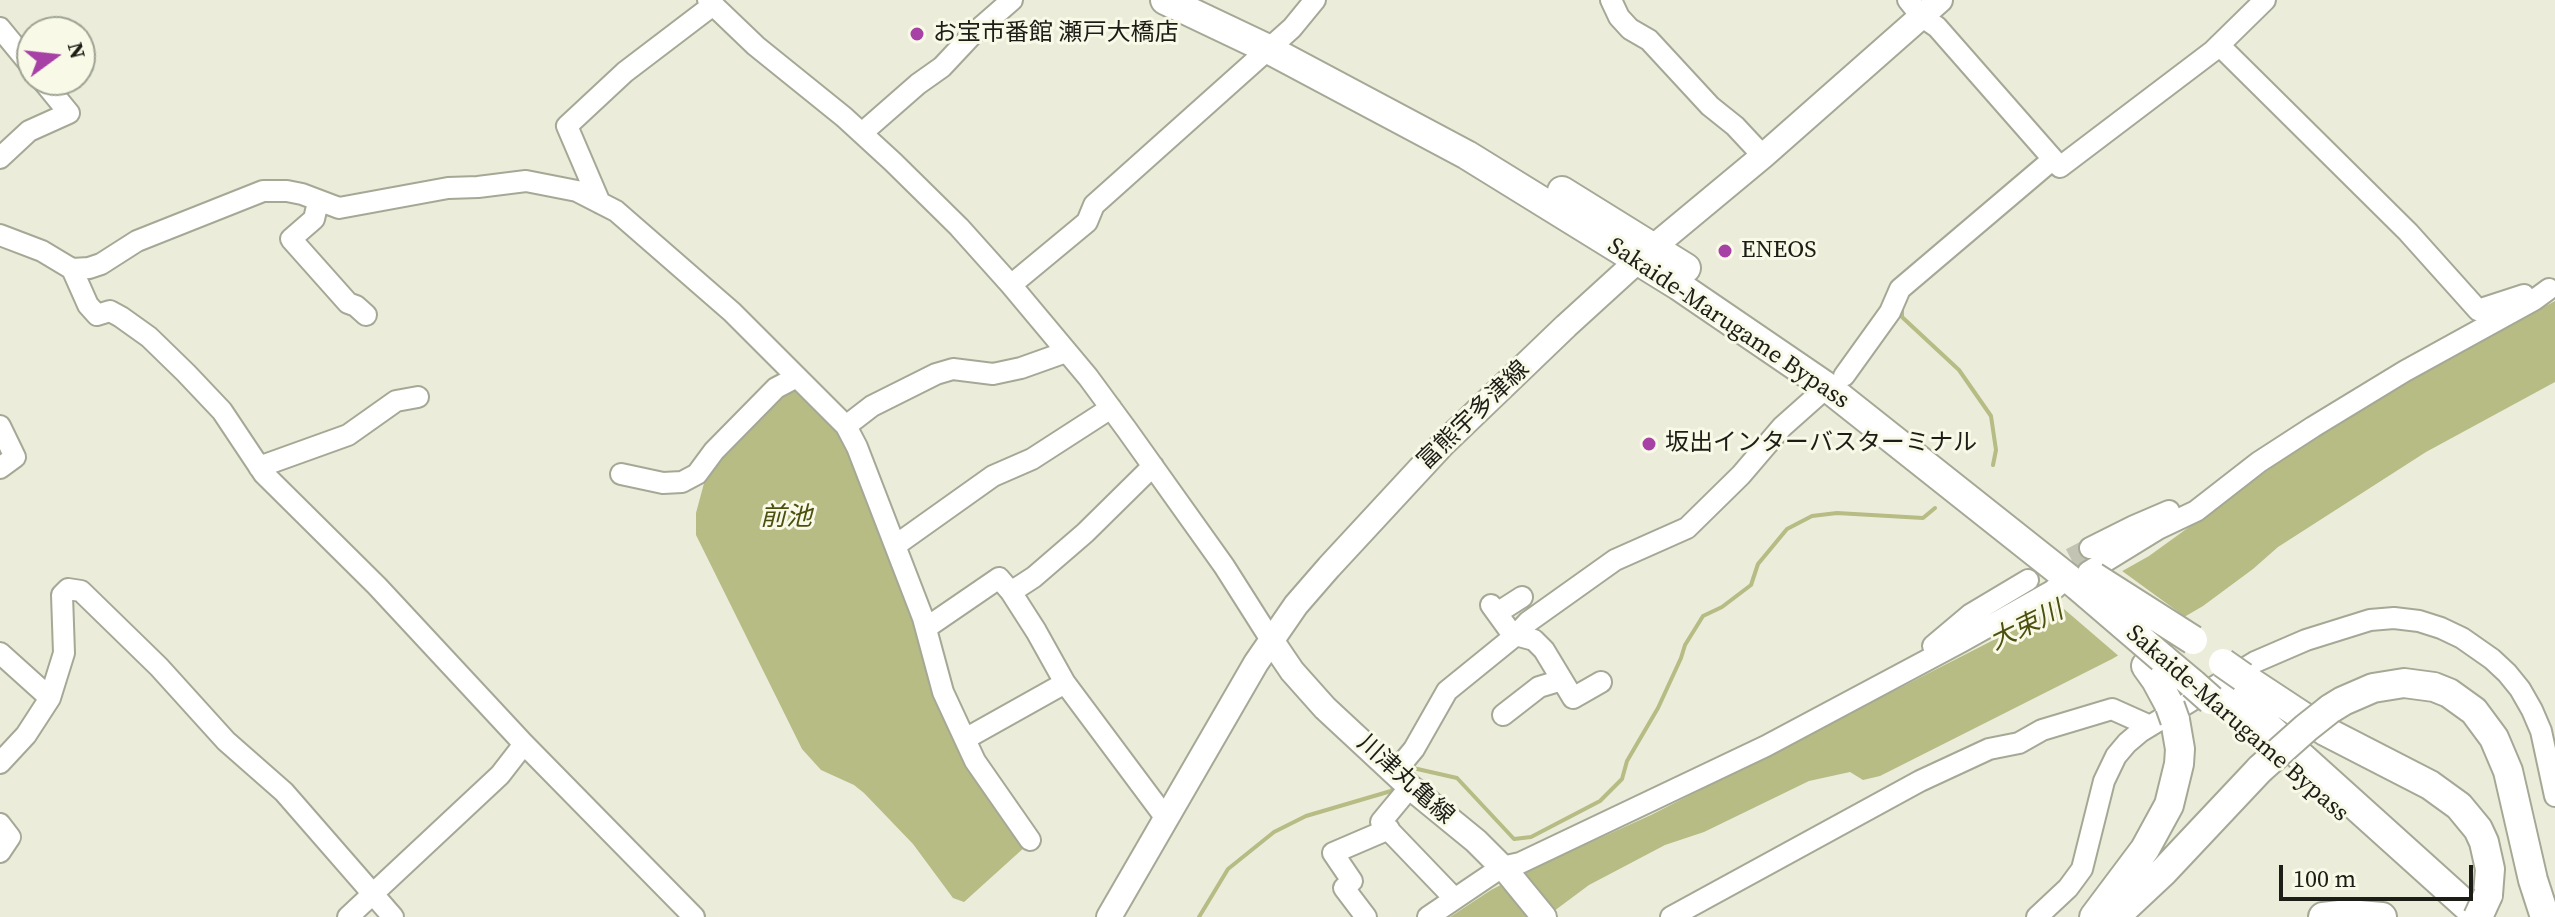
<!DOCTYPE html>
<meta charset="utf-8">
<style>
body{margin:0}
#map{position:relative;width:2555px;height:917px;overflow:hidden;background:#ebedda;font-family:"Source Serif 4",serif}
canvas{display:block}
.north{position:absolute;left:16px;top:16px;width:80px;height:80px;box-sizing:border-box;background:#f8fae7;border:2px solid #a0a294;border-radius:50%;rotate:75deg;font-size:22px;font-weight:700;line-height:32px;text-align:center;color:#1d1d17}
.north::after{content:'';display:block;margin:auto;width:28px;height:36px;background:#a741a6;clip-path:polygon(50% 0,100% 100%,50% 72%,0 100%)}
.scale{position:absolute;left:2279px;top:865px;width:194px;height:36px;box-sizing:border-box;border:4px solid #1d1d17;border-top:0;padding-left:10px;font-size:24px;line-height:28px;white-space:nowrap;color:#1d1d17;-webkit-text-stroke:6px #f8fae7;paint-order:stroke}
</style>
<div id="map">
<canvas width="2555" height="917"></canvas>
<div class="north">N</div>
<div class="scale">100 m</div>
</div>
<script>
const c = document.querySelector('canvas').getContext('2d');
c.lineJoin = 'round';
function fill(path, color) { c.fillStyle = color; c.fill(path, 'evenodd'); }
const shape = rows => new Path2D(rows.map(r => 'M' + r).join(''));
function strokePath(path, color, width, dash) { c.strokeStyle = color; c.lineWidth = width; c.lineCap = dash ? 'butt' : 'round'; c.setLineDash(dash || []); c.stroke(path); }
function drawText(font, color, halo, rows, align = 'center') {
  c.font = font + ' "Source Serif 4","Noto Sans JP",serif'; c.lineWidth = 6; c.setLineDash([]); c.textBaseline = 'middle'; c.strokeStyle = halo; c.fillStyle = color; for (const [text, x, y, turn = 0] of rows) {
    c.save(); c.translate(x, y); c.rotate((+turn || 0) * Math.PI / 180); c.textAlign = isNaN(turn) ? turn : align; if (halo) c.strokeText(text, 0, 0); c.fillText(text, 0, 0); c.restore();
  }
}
fill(shape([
 [2555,301,2555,382,2426,452,2278,547,2253,569,2203,606,2112,659,1880,776,1863,780,1850,772,1809,781,1704,832,1665,845,1589,885,1546,917,1450,917,1491,890,1533,868,1651,815,2062,605,2149,556,2304,444,2390,390],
 [794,389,800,391,837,424,905,590,1026,846,964,902,953,898,913,844,864,793,854,785,821,770,802,749,696,535,696,513,707,472,780,392]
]), '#b7bb84');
fill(shape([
 [2118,568,2188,619,2121,658,2057,603]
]), '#ebedda');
strokePath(shape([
 [1902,307,1902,317,1959,370,1991,416,1996,450,1993,465],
 [1410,770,1413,768,1457,778,1514,839,1531,837,1600,801,1622,779,1627,761,1658,708,1681,658,1685,645,1703,616,1722,607,1751,585,1758,564,1787,529,1812,516,1837,513,1923,518,1935,508],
 [1199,917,1228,869,1274,832,1306,816,1391,791,1394,788]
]), '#b7bb84', 4);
strokePath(shape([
 [2044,572,2090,548]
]), '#c2c3b3', 20, [20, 10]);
const minor = shape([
 [708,0,756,46,844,117,893,162,959,227,1011,285,1088,377,1127,430,1224,566,1271,640],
 [1611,0,1619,17,1630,29,1649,40,1710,106,1735,126,1763,156],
 [1908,0,1921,16,1937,27,2060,167,2213,51,2265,0],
 [0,28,32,67],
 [2219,45,2408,232,2478,310,2524,295],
 [862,133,918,84,942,67,972,35,1012,0],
 [0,158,29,131,69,113,42,80],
 [318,202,314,219,291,239,348,303,356,306,366,315],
 [600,203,567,126,625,72,713,5],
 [0,235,42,251,72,269,89,268,101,264,137,241,263,191,287,191,302,194,339,208,448,188,478,187,526,181,577,191,616,211,732,312,846,426,872,406,936,374,953,369,993,374,1021,368,1066,352],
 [72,269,88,305,97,315,110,311,121,317,149,337,186,373,222,411,264,474,377,586,524,744,694,917],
 [1011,285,1087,222,1094,205,1292,28,1315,0],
 [1844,376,1890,312,1900,289,2052,160],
 [0,426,15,457,0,468],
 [846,426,857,447,923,618,943,692,975,761,1030,840],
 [1153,466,1085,533,1034,577,1011,592,1036,631,1065,683,1165,817],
 [259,467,348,435,396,401,418,397],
 [621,474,663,483,682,482,697,474,714,451,776,388,797,377],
 [896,545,993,476,1032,459,1111,408],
 [2090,548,2134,526,2169,511],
 [2088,572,2158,529,2196,511,2259,462,2313,427,2405,371,2534,300,2549,289],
 [1491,605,1512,634,1534,640,1544,650,1573,698,1601,682],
 [1497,613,1522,597],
 [926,628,999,578,1011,592],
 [1933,646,1971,614,2028,580],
 [0,653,50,698],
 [1503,715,1539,687,1562,680],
 [965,739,1065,683],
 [0,763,26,735,50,698,64,653,62,595,68,589,81,591,159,667,226,741,284,792,393,917],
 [1395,772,1414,749,1447,691,1516,635,1528,622,1615,560,1687,528,1741,475,1782,427,1827,387],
 [1410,787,1381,822,1454,898],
 [0,824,10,837,0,852],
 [348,917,500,775,524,744],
 [1366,917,1344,888,1352,881,1333,853,1389,829],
 [1428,917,1502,867,1520,863,1766,746,1961,642,2052,591,2067,578],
 [1671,917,1920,781,1989,749,2019,743,2042,730,2112,709,2150,726],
 [2037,917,2068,888,2082,869,2104,781,2116,756,2127,743,2140,732,2255,662,2306,640,2370,620,2394,618,2419,621,2441,628,2462,638,2492,659,2507,673,2520,689,2532,710,2541,731,2555,796]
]);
const major = shape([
 [1271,640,1292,671,1325,708,1410,787,1476,841,1508,873,1544,917],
 [1109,917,1256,663,1296,605,1329,567,1442,445,1566,326,1645,254,1763,156,1940,0]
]);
const highway = shape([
 [1165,0,1268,49,1467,155,1679,286,1827,387,2078,586],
 [1562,191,1686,268],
 [2162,658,2193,684],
 [2146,666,2156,680,2170,706],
 [2243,677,2325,731,2430,785,2459,806,2478,829,2484,842,2490,869,2488,895],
 [2226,689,2479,917],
 [2330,709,2343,701,2373,688,2404,683,2434,687,2449,693,2474,711,2494,738,2508,771,2533,880,2545,917],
 [2094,917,2145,849,2169,805,2179,764,2180,749,2175,720],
 [2115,917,2164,871,2260,769],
 [2323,917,2348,914,2382,917]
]);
strokePath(minor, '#a6a896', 24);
strokePath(major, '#a6a896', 28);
strokePath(highway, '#a6a896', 32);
strokePath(minor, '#fff', 20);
strokePath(major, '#fff', 24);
strokePath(highway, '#fff', 28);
const highwayBridge = shape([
 [2094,577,2193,640],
 [2078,586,2162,658],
 [2223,663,2243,677],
 [2193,684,2211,700],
 [2170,706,2175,720],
 [2260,769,2306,728,2330,709],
 [2478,917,2488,895]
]);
strokePath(highwayBridge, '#a6a896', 32, []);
strokePath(highwayBridge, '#fff', 28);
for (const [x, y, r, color] of [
 [917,34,8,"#a741a6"],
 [1725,251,8,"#a741a6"],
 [1649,444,8,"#a741a6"]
]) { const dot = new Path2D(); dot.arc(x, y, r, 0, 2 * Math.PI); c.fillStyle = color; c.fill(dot); strokePath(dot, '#f8fae7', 3); }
drawText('24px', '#1d1d17', '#f8fae7', [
 ["お宝市番館 瀬戸大橋店",933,34],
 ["ENEOS",1741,251],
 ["坂出インターバスターミナル",1665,444]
], 'left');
drawText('24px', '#1d1d17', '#f8fae7', [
 ["Sakaide-Marugame Bypass",1728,324,34],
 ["富熊宇多津線",1474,416,-44],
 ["Sakaide-Marugame Bypass",2237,724,41],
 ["川津丸亀線",1405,780,42]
]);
drawText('italic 26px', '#4d4f0e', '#f8fae7', [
 ["前池",786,518],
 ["大束川",2027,627,-26]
]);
</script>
